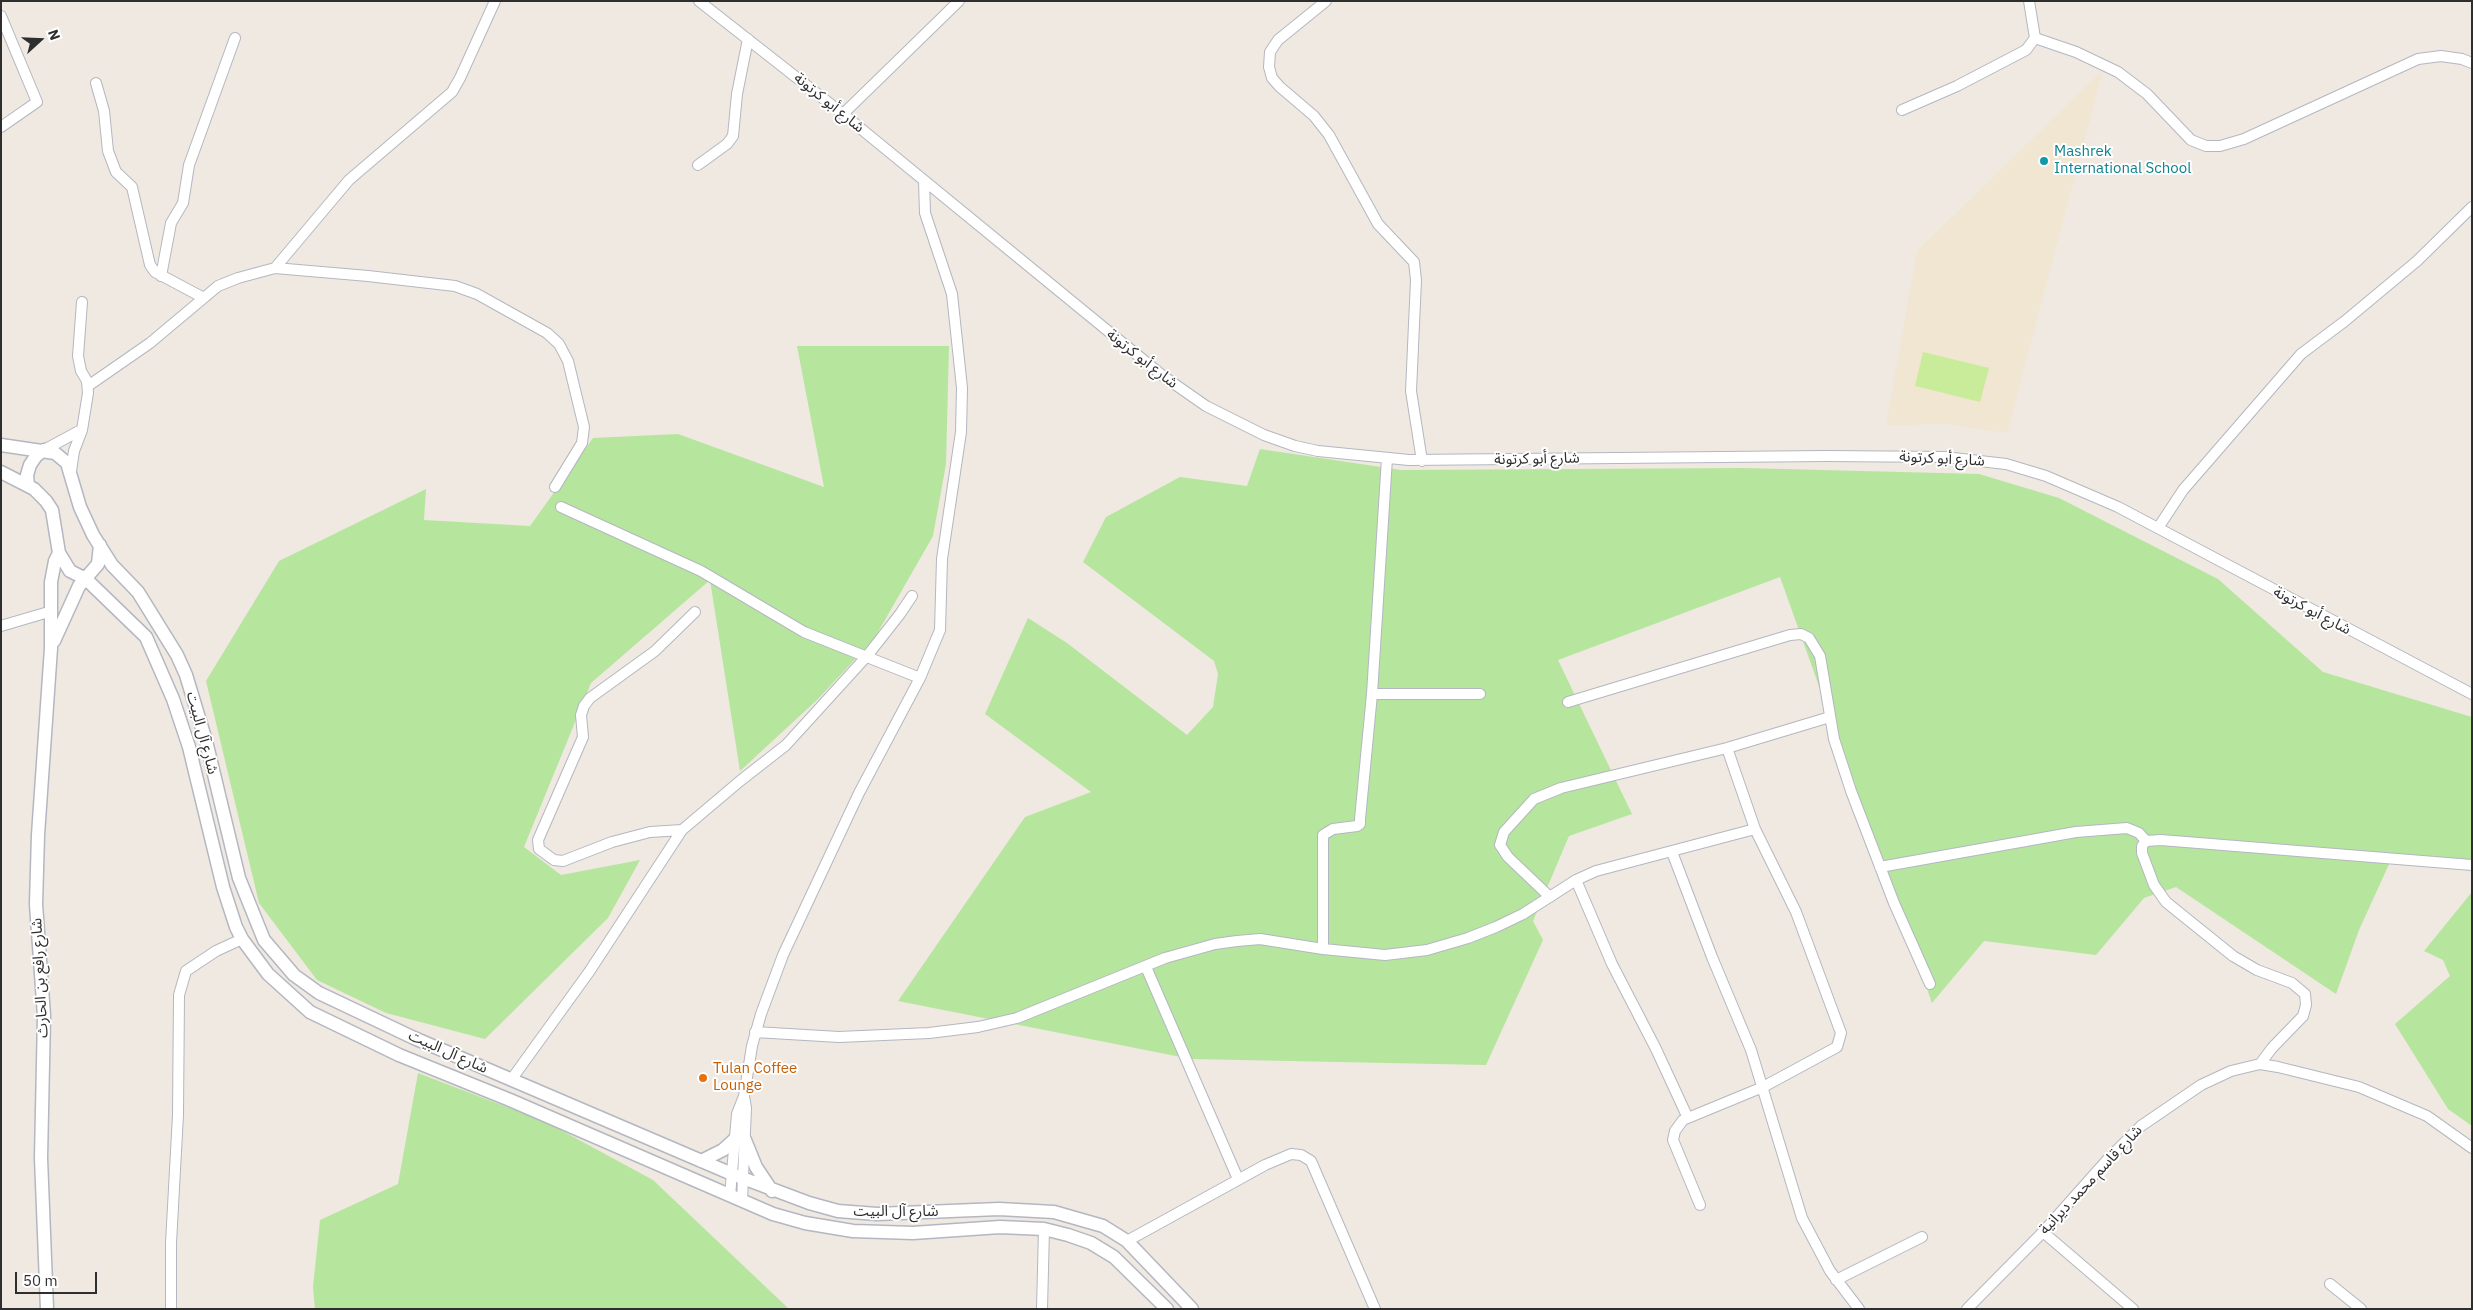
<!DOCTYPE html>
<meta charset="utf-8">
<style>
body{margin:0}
#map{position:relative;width:2473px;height:1310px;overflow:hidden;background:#efe9e1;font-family:"IBM Plex Sans",sans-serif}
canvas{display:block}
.frame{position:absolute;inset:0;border:2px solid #2e2e2e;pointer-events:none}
.north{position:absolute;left:15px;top:15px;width:50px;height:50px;-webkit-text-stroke:4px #fff;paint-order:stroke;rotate:70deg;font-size:14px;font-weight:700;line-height:20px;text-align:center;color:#2e2e2e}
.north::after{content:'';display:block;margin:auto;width:18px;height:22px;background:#2e2e2e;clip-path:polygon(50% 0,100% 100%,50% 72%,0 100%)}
.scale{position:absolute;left:15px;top:1272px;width:82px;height:22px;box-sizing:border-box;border:2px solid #2e2e2e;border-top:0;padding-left:6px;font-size:15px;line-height:18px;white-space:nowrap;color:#2e2e2e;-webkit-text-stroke:4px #fff;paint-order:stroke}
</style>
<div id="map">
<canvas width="2473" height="1310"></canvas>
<div class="frame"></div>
<div class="north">N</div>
<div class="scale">50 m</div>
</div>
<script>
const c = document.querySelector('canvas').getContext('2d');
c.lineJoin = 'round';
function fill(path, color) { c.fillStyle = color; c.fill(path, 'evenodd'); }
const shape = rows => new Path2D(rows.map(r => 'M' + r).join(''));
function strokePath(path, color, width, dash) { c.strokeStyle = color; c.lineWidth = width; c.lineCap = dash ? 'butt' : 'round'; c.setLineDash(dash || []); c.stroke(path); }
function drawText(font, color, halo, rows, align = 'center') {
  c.font = font + ' "IBM Plex Sans","Noto Sans Arabic",sans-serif'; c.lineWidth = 4; c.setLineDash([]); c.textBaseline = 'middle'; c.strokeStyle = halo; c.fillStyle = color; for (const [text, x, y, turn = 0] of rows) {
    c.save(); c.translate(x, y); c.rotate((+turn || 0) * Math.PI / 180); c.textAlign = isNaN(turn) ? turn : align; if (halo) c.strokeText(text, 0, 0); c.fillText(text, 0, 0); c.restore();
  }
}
fill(shape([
 [2103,70,2007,433,1946,424,1886,425,1917,251]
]), '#f0e6d1');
fill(shape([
 [797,346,949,346,946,464,933,536,874,639,818,699,740,771,710,580,591,683,524,847,561,875,640,860,608,918,485,1039,386,1013,317,980,259,903,206,681,279,561,426,489,424,520,530,526,593,438,678,434,824,487],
 [1260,449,1401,470,1744,468,1979,474,2059,498,2218,579,2323,672,2472,717,2472,865,2390,862,2359,930,2336,994,2176,887,2144,898,2096,955,1984,941,1932,1003,1780,577,1558,660,1632,814,1569,836,1533,921,1543,940,1486,1065,1191,1059,898,1001,1025,817,1091,792,985,714,1028,618,1067,643,1187,735,1213,707,1218,674,1214,661,1083,562,1106,517,1180,477,1247,486],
 [2472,892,2472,1126,2448,1109,2395,1024,2450,976,2443,960,2424,951],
 [418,1073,546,1122,653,1180,789,1309,315,1309,313,1287,320,1220,398,1184]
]), '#b6e59e');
fill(shape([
 [1923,352,1989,368,1980,402,1915,386]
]), '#c9ec9a');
const minor = shape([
 [699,1,843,114,1163,376,1206,406,1264,435,1295,446,1318,451,1409,460,1826,456,1945,457,2006,464,2046,476,2118,507,2472,694],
 [1326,1,1278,40,1270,52,1269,67,1272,78,1280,87,1314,116,1329,135,1378,224,1414,262,1416,280,1411,391,1422,461],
 [1,16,37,102,1,127],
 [2035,38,2076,52,2118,72,2147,94,2191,140,2206,146,2220,146,2244,139,2418,59,2441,56,2462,59,2472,63],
 [96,83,104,111,108,151,116,172,132,187,150,265,155,272,202,297],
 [1902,110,1957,86,2026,50,2035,38,2029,1],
 [843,114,959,1],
 [698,165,727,144,733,136,737,94,748,39],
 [275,268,368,276,455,286,477,294,547,333,559,344,568,361,584,427,582,443,555,487],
 [161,276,171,223,183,203,189,165,235,38],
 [88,386,150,343,218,286,238,278,275,268,349,180,452,92,460,78,495,1],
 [44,450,81,430],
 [71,471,74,451,82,430,88,393,87,381,81,371,78,356,82,302],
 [561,507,701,571,804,632,920,678],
 [2158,528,2183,490,2301,354,2345,321,2417,261,2472,207],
 [1,626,52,611],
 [1372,694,1480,694],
 [1568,702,1790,635,1801,634,1809,638,1820,656,1834,739,1851,791,1894,903,1930,984],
 [682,830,650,832,612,842,563,861,554,860,539,849,538,840,583,737,581,715,584,706,590,698,655,651,695,612],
 [1672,852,1712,957,1751,1050,1802,1218,1830,1271,1859,1309],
 [1880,867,2076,832,2127,828,2139,833,2146,841],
 [1550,897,1508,857,1500,845,1504,832,1534,799,1561,788,1727,748,1830,717],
 [1323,949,1323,835,1333,829,1357,826,1360,824,1360,819,1372,694,1387,458],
 [1146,967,1238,1179],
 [755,1032,839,1037,929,1033,978,1027,1017,1018,1165,958,1215,944,1237,941,1260,939,1323,949,1385,955,1427,950,1468,938,1496,927,1523,914,1576,880],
 [2260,1064,2272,1048,2303,1016,2306,1005,2305,994,2292,983,2257,970,2233,956,2166,902,2154,885,2142,853,2142,846,2146,841,2161,840,2472,865],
 [511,1080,589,972,682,830,740,781,786,745,867,656,900,614,912,596],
 [1687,1116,1656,1049,1612,964,1576,880,1596,871,1755,829],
 [730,1196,737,1114,744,1096],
 [742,1201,746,1108,744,1096,752,1046,761,1014,783,955,859,793,920,678,940,630,942,559,961,432,962,388,952,294,925,213,924,181],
 [1700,1205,1673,1140,1675,1131,1683,1120,1763,1087,1837,1047,1841,1033,1796,912,1755,829,1727,748],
 [2043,1232,2133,1309],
 [1127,1241,1265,1165,1291,1154,1301,1155,1311,1161,1375,1309],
 [1836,1280,1922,1237],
 [2330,1284,2361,1309],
 [171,1309,171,1243,178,1115,179,995,186,971,216,951,242,939],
 [1042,1309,1044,1229],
 [1967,1309,2043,1232,2107,1160,2141,1126,2201,1085,2231,1071,2260,1064,2278,1067,2359,1087,2427,1116,2472,1148]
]);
const tertiary = shape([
 [1,445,55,453,67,463,80,507,93,535,112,565,138,592,177,655,186,675,206,741,239,878,264,940,294,975,319,993,414,1038,732,1174,809,1203,838,1211,877,1214,999,1209,1054,1212,1103,1226,1127,1241,1192,1309],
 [1,472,34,489,46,501,52,510,59,553,70,571,86,579,146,637,173,699,189,747,223,887,236,927,242,939,268,974,310,1012,399,1055,510,1100,773,1214,805,1223,853,1231,913,1233,1000,1227,1044,1229,1068,1235,1091,1243,1114,1257,1167,1309],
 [28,485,27,475,30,465,36,456,44,450],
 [54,641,79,586,98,564,100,545],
 [745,1140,756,1167,772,1191],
 [701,1161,723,1150,735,1139],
 [47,1309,41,1158,44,1016,36,904,38,835,51,648,51,582,55,561,59,553]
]);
strokePath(minor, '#b4b7c1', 12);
strokePath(tertiary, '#b4b7c1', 15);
strokePath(minor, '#fff', 10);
strokePath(tertiary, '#fff', 12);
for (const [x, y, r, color] of [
 [2044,161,5,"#0f9aa8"],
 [703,1078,5,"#e8710a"]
]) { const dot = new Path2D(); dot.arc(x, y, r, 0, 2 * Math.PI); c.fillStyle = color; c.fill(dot); strokePath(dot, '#fff', 2); }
drawText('15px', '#2e2e2e', '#fff', [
 ["شارع أبو كرتونة",829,103,39],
 ["شارع أبو كرتونة",1142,359,38],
 ["شارع أبو كرتونة",1537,459,-1],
 ["شارع أبو كرتونة",1942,459,3],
 ["شارع أبو كرتونة",2312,611,28],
 ["شارع آل البيت",202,733,75],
 ["شارع رافع بن الحارث",40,978,-93],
 ["شارع آل البيت",448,1052,24],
 ["شارع قاسم محمد ديرانية",2091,1180,-47],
 ["شارع آل البيت",896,1212]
]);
drawText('15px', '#0d838f', '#fff', [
 ["Mashrek",2054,152],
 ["International School",2054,169]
], 'left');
drawText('15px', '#c56008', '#fff', [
 ["Tulan Coffee",713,1069],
 ["Lounge",713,1086]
], 'left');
</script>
